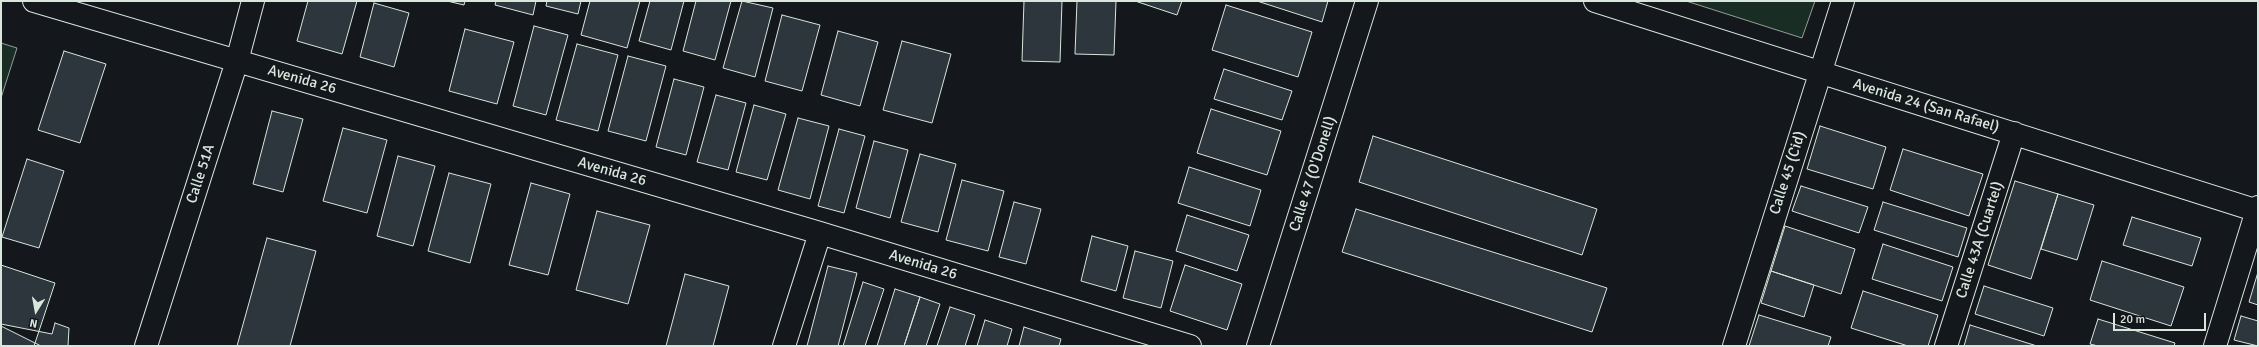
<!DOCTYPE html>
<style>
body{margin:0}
#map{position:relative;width:2259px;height:347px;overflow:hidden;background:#14181c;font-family:Signika,sans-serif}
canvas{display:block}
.frame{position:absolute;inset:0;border:2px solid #d8e6dc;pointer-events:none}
.north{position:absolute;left:16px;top:291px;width:40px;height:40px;-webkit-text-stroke:3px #14181c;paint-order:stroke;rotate:191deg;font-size:11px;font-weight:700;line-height:16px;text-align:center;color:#d8e6dc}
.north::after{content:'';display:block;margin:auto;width:14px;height:18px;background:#d8e6dc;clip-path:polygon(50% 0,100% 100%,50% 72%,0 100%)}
.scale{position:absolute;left:2113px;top:313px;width:93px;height:18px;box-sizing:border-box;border:2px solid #d8e6dc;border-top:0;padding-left:5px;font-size:12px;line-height:14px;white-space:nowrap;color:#d8e6dc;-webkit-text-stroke:3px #14181c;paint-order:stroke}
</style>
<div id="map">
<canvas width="2259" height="347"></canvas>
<div class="frame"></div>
<div class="north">N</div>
<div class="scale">20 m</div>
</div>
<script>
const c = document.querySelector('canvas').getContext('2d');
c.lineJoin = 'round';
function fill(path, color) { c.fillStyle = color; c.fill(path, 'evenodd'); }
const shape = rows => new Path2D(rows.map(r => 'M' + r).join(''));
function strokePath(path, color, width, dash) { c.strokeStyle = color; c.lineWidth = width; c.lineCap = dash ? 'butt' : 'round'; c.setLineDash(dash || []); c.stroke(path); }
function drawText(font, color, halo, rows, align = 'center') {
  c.font = font + ' Signika,sans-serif'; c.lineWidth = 3; c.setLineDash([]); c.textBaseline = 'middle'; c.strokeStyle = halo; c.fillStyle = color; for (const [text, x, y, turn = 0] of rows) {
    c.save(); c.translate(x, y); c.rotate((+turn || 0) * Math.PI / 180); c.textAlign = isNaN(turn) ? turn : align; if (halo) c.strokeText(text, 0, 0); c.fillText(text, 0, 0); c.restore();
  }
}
const green = shape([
 [1686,1,1815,1,1802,38,1686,1],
 [1,43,17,48,1,98,1,43]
]);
fill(green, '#1a2d24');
strokePath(green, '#939e99', 1);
const building = shape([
 [308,1,357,1,342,54,297,41,308,1],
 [447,1,465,1,464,5,447,1],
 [496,1,536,1,533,15,495,5,496,1],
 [547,1,581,1,578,14,546,6,547,1],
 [590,1,640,1,627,48,581,35,590,1],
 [650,1,684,1,671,50,639,41,650,1],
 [696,1,731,1,715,60,683,51,696,1],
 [742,1,773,8,755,77,723,68,742,1],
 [1024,1,1062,1,1060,62,1022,61,1024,1],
 [1077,1,1116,1,1114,55,1075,54,1077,1],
 [1135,1,1182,1,1177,15,1135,1],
 [1257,1,1328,1,1322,22,1257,1],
 [374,3,409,13,394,67,360,57,374,3],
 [1226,5,1312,32,1298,77,1212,50,1226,5],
 [782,15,820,25,802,91,765,81,782,15],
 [534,26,568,35,546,115,513,106,534,26],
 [465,29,514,42,497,104,449,91,465,29],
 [838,31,878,42,860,106,821,95,838,31],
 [902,41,951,54,932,123,883,110,902,41],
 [577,44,618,55,598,131,556,120,577,44],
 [64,51,106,64,80,143,38,130,64,51],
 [628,56,666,66,646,141,608,131,628,56],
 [1224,69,1292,91,1282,120,1214,99,1224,69],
 [674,79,704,87,686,155,656,147,674,79],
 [716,95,746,103,728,170,697,162,716,95],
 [754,105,786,114,767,180,736,172,754,105],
 [1211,109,1281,131,1267,175,1197,153,1211,109],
 [272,111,303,119,283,192,253,184,272,111],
 [798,118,829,126,810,199,778,190,798,118],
 [1820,126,1886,147,1873,189,1807,169,1820,126],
 [343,128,387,140,367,213,323,201,343,128],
 [839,129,865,136,844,213,818,206,839,129],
 [1373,136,1597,209,1582,255,1359,182,1373,136],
 [874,141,908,150,890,218,856,208,874,141],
 [1903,149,1983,174,1969,216,1890,190,1903,149],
 [920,154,956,164,938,232,901,222,920,154],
 [398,156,435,166,413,246,377,236,398,156],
 [27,159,64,171,39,248,2,237,27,159],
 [1189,167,1261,190,1250,226,1178,203,1189,167],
 [449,173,491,184,470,263,428,251,449,173],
 [962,180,1004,191,988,251,946,240,962,180],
 [2015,181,2058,194,2031,279,1988,265,2015,181],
 [531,183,570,194,548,275,509,265,531,183],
 [1801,186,1868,207,1859,233,1792,211,1801,186],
 [2058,194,2094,205,2077,260,2041,249,2058,194],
 [1014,202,1041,209,1026,264,999,257,1014,202],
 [1883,202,1967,228,1958,257,1874,230,1883,202],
 [1356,209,1607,288,1592,332,1342,252,1356,209],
 [597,211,650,225,628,304,576,290,597,211],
 [1187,215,1249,235,1237,271,1176,251,1187,215],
 [2132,217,2201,238,2192,266,2123,245,2132,217],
 [1785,226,1855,249,1841,294,1771,271,1785,226],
 [1092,236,1128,246,1116,291,1081,281,1092,236],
 [267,238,316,251,290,346,237,346,267,238],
 [1883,244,1953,267,1942,301,1872,279,1883,244],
 [1135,251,1173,261,1161,308,1123,298,1135,251],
 [2102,261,2184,287,2171,326,2090,300,2102,261],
 [1,265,55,283,34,346,1,346,1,265],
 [1185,265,1242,284,1227,330,1170,311,1185,265],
 [828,266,857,273,838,346,807,346,828,266],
 [1771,271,1814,285,1804,317,1761,303,1771,271],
 [2258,272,2258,305,2249,302,2258,272],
 [685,274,729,286,713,346,666,346,685,274],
 [863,282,884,289,865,346,843,346,863,282],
 [1984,286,2053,308,2044,336,1975,314,1984,286],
 [895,289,920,297,904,346,877,346,895,289],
 [1863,291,1938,315,1928,346,1908,346,1851,328,1863,291],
 [920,297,940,304,926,346,904,346,920,297],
 [950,307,975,315,965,346,937,346,950,307],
 [1759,315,1831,337,1828,346,1749,346,1759,315],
 [2241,316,2258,321,2258,346,2234,340,2241,316],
 [2098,319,2175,343,2174,346,2098,346,2090,344,2098,319],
 [985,320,1012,329,1007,346,977,346,985,320],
 [55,323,69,328,68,346,41,346,1,326,1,324,52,334,55,323],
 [1970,325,2037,346,1964,346,1970,325],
 [1024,327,1061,339,1059,346,1019,346,1024,327]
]);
fill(building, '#2c363c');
strokePath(building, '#d8e6dc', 1);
const minor = shape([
 [34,1,820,233,1190,346],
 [1595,1,2258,211],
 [146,346,237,61,253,1],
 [784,346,820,233],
 [1258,346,1367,1],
 [1734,346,1843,1],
 [1946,346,2014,133],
 [2215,346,2258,207]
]);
strokePath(minor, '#d8e6dc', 24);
strokePath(minor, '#14181c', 22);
drawText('15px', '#d8e6dc', '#14181c', [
 ["Avenida 26",302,80,16],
 ["Avenida 24 (San Rafael)",1926,106,17],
 ["Avenida 26",612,172,16],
 ["Calle 45 (Cid)",1788,173,-72],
 ["Calle 51A",201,174,-72],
 ["Calle 47 (O'Donell)",1313,174,-72],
 ["Calle 43A (Cuartel)",1980,240,-72],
 ["Avenida 26",923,265,17]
]);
</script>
